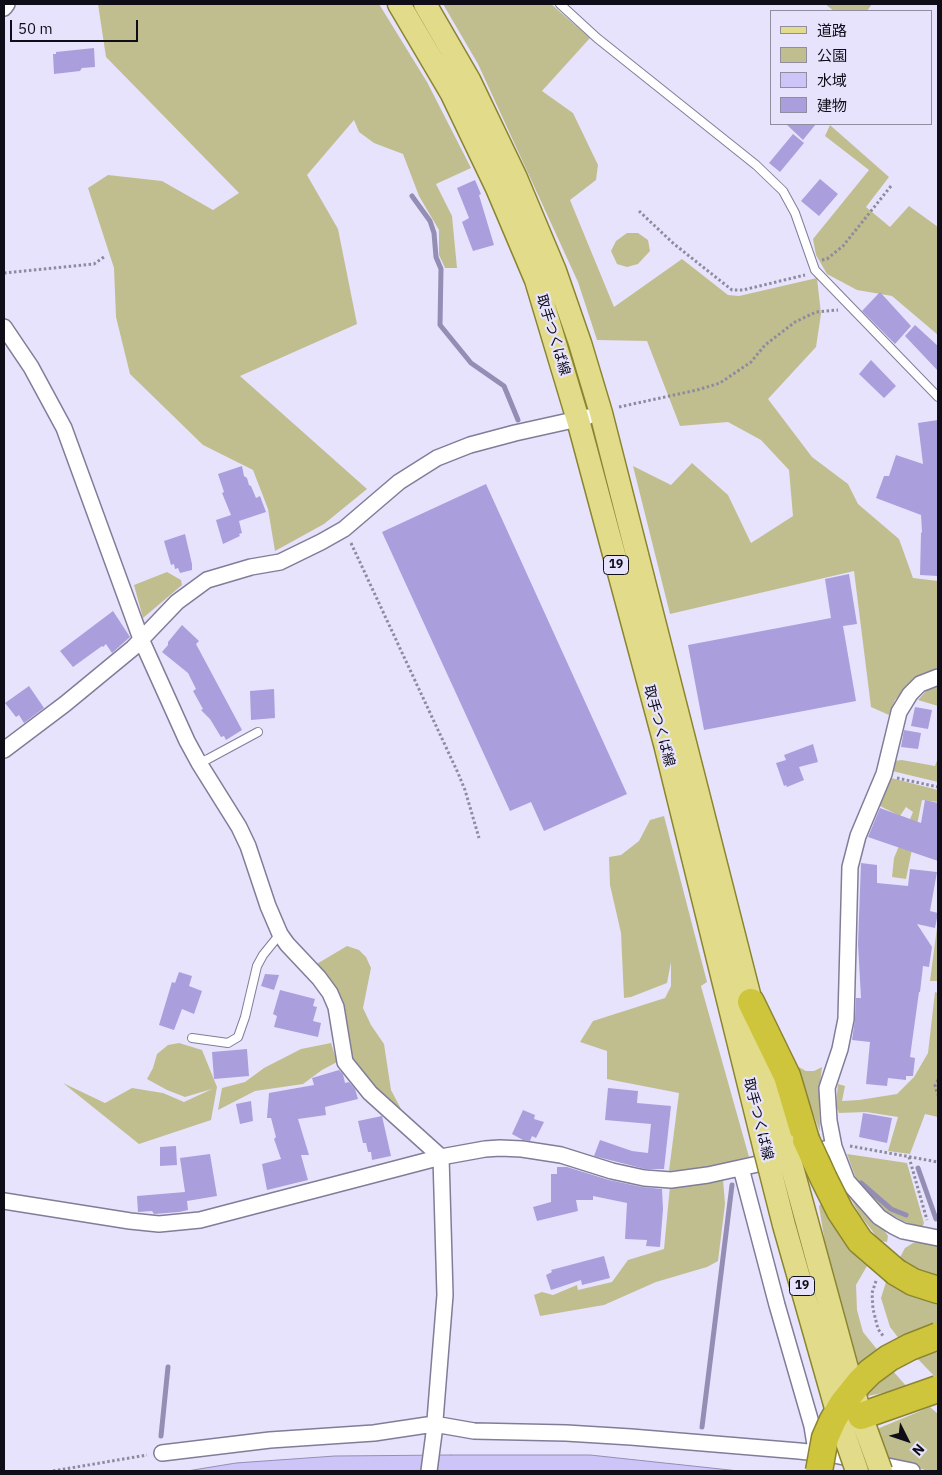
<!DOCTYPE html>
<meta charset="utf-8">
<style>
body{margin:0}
#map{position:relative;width:942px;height:1475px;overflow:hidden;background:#e7e3fd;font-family:"IBM Plex Sans","Noto Sans JP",sans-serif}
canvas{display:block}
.frame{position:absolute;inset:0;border:5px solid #0f0d18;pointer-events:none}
.legend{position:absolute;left:770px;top:10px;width:162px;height:115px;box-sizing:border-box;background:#e7e3fd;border:1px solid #918da1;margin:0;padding:6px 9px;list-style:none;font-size:15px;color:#0f0d18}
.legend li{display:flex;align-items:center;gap:10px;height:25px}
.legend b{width:25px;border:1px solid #918da1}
.north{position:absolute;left:882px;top:1415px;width:50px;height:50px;-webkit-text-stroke:4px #e7e3fd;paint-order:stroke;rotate:131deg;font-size:14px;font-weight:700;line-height:20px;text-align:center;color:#0f0d18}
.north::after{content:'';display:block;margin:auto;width:18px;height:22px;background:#0f0d18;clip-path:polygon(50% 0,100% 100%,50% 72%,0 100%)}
.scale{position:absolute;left:10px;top:20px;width:128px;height:22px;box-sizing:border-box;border:2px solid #0f0d18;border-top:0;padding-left:6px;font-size:15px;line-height:18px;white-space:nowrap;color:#0f0d18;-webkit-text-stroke:4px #e7e3fd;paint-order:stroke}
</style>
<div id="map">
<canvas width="942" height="1475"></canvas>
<div class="frame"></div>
<ul class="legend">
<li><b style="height:6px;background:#e2dc8a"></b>道路</li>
<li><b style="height:14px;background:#c0be8f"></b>公園</li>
<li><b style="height:14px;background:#cdc5f7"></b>水域</li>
<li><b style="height:14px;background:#aa9fdc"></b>建物</li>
</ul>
<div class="north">N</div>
<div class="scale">50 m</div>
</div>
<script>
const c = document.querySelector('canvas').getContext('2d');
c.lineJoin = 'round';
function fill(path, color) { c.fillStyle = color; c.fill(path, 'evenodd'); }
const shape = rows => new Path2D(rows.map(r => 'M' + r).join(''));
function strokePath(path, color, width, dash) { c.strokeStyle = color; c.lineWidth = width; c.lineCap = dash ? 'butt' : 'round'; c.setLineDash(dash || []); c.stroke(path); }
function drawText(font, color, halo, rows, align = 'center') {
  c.font = font + ' "IBM Plex Sans","Noto Sans JP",sans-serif'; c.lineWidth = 4.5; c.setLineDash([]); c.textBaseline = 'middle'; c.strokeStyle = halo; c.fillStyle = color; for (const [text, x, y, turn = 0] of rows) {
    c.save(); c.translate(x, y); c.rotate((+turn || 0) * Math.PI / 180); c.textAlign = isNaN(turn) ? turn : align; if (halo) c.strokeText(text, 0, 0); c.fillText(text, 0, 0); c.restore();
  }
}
fill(shape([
 [98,4,379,4,427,82,471,168,436,184,452,216,457,268,445,268,439,255,439,230,419,196,403,154,374,143,359,132,354,120,307,175,338,229,357,324,240,376,367,489,324,524,275,551,268,509,253,470,203,445,130,374,116,317,114,268,88,188,108,175,162,181,213,210,239,193,106,57],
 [443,4,551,4,590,38,542,91,573,113,598,165,596,180,570,200,614,307,682,259,728,295,739,296,817,278,821,314,816,347,768,399,812,457,848,484,858,504,899,539,913,578,938,581,938,669,921,674,895,700,889,715,871,707,854,571,670,614,633,466,671,485,692,463,728,495,751,543,793,516,789,470,761,440,728,422,680,426,647,341,597,340,578,282,478,64],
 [825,4,872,4,867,11,834,11],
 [830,125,889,177,866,207,890,227,909,206,938,227,938,335,892,296,857,290,827,274,816,255,813,239,869,170,825,136],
 [627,233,638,233,648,240,650,251,638,264,627,267,617,264,611,251,616,241],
 [167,572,181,580,182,585,143,618,134,585],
 [938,686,938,706,918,700,928,689],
 [938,758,938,782,892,771,894,761,902,760,935,766],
 [891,778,938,790,938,802,922,800,906,879,892,877,894,858,913,812,906,807,900,816,878,805],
 [664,816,707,982,701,986,749,1157,707,1168,669,1171,679,1093,607,1079,607,1051,580,1042,593,1021,665,998,671,986,671,962,667,983,631,997,624,998,621,933,610,885,609,857,621,855,639,841,650,820],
 [938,920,938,981,930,981],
 [347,946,359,950,366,957,371,968,363,1008,371,1025,384,1044,391,1090,409,1124,353,1064,315,965],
 [935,992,938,993,938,1117,925,1114,910,1154,888,1151,898,1117,866,1112,839,1113,836,1106,838,1084,845,1086,842,1101,859,1100,897,1094,914,1077,928,1053],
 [179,1043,202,1050,217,1087,211,1120,139,1144,63,1083,105,1103,132,1088,163,1093,184,1102,212,1089,185,1097,167,1090,147,1079,153,1068,157,1054,168,1045],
 [331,1043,337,1062,322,1070,303,1084,255,1091,218,1110,222,1088,245,1082,264,1068,301,1049],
 [795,1065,806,1071,814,1071,822,1067,819,1092,820,1132],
 [847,1154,907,1163,924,1223,922,1228,903,1221,878,1207,858,1184],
 [723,1179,725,1204,718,1261,707,1267,656,1282,604,1305,540,1316,534,1295,542,1292,553,1295,577,1285,578,1290,612,1282,628,1260,664,1249,670,1186],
 [844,1187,878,1221,888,1236,887,1242,880,1241,860,1215],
 [821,1204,850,1251,867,1266,856,1285,857,1310,863,1332,880,1353,858,1368,827,1256,819,1206],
 [925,1241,938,1244,938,1282,897,1263,905,1248,913,1243],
 [886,1282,919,1296,938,1301,938,1325,900,1340,890,1327,881,1298],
 [938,1348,938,1380,916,1357],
 [892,1370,908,1388,868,1396,865,1395,874,1383],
 [930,1407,938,1414,938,1471,928,1471,888,1458,877,1429]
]), '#c0be8f');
const water = shape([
 [451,1455,590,1455,739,1471,187,1471,236,1463,335,1456,451,1455]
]);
fill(water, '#cdc5f7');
strokePath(water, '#948eb4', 1);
strokePath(shape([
 [412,196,430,221,434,233,436,257,441,269,440,325,471,363,504,386,518,420],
 [918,1168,936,1219],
 [861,1183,891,1209,906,1215],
 [702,1427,732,1185],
 [161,1436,168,1367]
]), '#948eb4', 5);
fill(shape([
 [94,48,95,67,82,68,80,71,54,74,53,54,56,54,56,52],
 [786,124,816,124,803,140],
 [793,134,804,143,780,172,769,163],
 [820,179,838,194,819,216,801,201],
 [475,180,481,194,479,195,494,245,473,251,462,222,469,218,457,188],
 [880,292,911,326,895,344,862,311],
 [915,325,938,346,938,371,905,336],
 [871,360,896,386,884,398,859,374],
 [938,420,938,576,920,575,921,533,922,532,921,515,876,498,884,476,889,476,896,455,923,464,918,423],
 [242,466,244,476,247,478,249,485,251,486,256,498,260,496,266,512,239,521,242,533,239,534,240,536,223,544,216,520,231,515,222,493,224,492,218,474],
 [486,484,627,794,544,831,531,802,510,811,382,532],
 [185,534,192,564,192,570,180,573,178,568,175,569,174,564,171,565,164,541],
 [849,574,857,624,843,626,856,701,704,730,688,645,831,618,825,579],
 [113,611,130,637,112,653,106,644,103,647,102,646,73,667,60,651],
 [182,625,199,641,196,644,242,730,226,740,224,736,221,737,210,719,201,710,203,709,193,691,196,689,188,673,162,652,168,645,168,642],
 [29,686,44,708,24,723,19,715,16,717,5,703],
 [274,689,275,718,251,720,250,691],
 [915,707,932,710,928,729,911,726],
 [904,730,921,733,918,749,901,747],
 [813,744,818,762,799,767,804,780,787,787,786,785,784,786,776,763,786,760,784,755],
 [925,800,938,803,938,861,868,837,880,808,921,823],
 [861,863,877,865,877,883,908,886,910,869,937,872,930,911,938,913,935,928,917,924,932,947,929,967,923,966,920,992,919,992,910,1057,915,1058,913,1076,906,1076,906,1080,888,1078,887,1086,866,1084,870,1042,852,1040,855,1019,856,998,861,998,858,944],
 [179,972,192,976,189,986,202,991,194,1014,182,1009,174,1030,159,1025,172,982,175,983],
 [265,974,279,975,274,990,261,986],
 [280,990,315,999,313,1006,317,1007,313,1021,321,1023,318,1037,274,1027,277,1016,273,1014],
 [247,1049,249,1076,214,1079,212,1052],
 [339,1070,343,1074,345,1083,349,1082,355,1089,358,1099,325,1107,326,1115,298,1119,309,1155,301,1155,308,1180,267,1190,262,1164,281,1159,274,1139,276,1137,271,1118,267,1118,269,1093,314,1085,312,1078],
 [608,1088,638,1091,637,1103,671,1106,664,1169,645,1169,594,1156,600,1140,632,1151,648,1153,651,1124,605,1120],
 [251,1101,253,1121,240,1124,236,1104],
 [523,1110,535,1115,534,1119,544,1122,536,1138,532,1136,530,1141,523,1140,512,1134],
 [863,1113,892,1118,887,1143,859,1137],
 [382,1116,391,1156,372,1160,371,1152,368,1152,366,1143,363,1143,358,1121],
 [176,1146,177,1165,160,1166,160,1147],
 [210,1154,217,1196,187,1201,188,1210,179,1212,154,1214,152,1211,138,1212,137,1196,185,1192,180,1158],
 [557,1167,567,1167,609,1180,642,1187,662,1189,663,1209,660,1247,646,1246,647,1240,625,1239,627,1203,593,1196,593,1200,576,1200,578,1211,537,1221,533,1207,551,1202,551,1174,557,1174],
 [604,1256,610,1278,582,1285,581,1280,551,1290,546,1275,552,1272,551,1270]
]), '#aa9fdc');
const service = shape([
 [560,4,597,38,756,165,783,191,795,213,815,270,938,397],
 [199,763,208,759,258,732],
 [192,1038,228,1043,238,1037,245,1017,257,966,263,955,280,934]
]);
const minor = shape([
 [4,8,7,4],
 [4,327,31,367,64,428,141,639,187,741,199,763,239,827,248,846,268,906,280,934,287,944,319,978,330,993,336,1007,345,1062,370,1093,441,1157,445,1295,434,1433,429,1471],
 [938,677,920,684,910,694,899,712,884,774,858,836,850,867,846,1019,840,1049,827,1088,829,1121,834,1147,847,1181,879,1217,893,1226,903,1231,938,1238],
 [4,750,65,704,133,648,177,602,207,580,251,567,280,562,321,542,344,529,399,482,437,458,470,445,515,433,587,417],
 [806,1153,834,1147],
 [741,1168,777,1305,812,1426,816,1451],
 [4,1201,130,1221,159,1224,200,1220,441,1157,485,1149,500,1148,522,1149,561,1155,612,1171,644,1178,671,1180,708,1175,776,1160],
 [162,1453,270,1440,374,1433,434,1424,474,1431,566,1433,631,1437,799,1451,834,1455,912,1471]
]);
const primary = shape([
 [399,4,452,94,497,188,536,280,578,420,665,744,765,1150],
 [425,4,469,80,516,178,555,271,580,343,601,413,751,1002,786,1145]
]);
const motorway = shape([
 [751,1002,787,1076,806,1140],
 [896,1272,913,1282,938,1290]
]);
strokePath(service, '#817d99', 10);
strokePath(minor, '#817d99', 18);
strokePath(primary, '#8b852f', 25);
strokePath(motorway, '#8b852f', 29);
strokePath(shape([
 [639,211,674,244,732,290,743,290,805,275],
 [822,260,827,259,843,246,891,186],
 [4,273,94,264,104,257],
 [619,407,697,390,720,383,751,362,765,345,795,322,816,312,838,310],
 [351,543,458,773,465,790,479,838],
 [897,778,938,787],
 [938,1080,935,1086,938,1095],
 [850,1146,938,1162],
 [909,1157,927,1220],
 [876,1281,872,1293,873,1309,878,1329,884,1337],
 [53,1471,147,1455]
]), '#8e8b9f', 3, [2.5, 2.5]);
strokePath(service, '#fff', 8);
strokePath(minor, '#fff', 15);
strokePath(primary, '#e2dc8a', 22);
strokePath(motorway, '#cec53c', 26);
const primaryBridge = shape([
 [786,1145,846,1365,861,1416,881,1471],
 [765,1150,784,1225,840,1422,857,1471]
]);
const motorwayBridge = shape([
 [806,1140,824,1179,840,1211,860,1241,896,1272],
 [861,1416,938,1389],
 [819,1471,825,1438,833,1420,843,1403,859,1383,870,1372,889,1358,910,1347,938,1336]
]);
strokePath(primaryBridge, '#8b852f', 25, []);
strokePath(motorwayBridge, '#8b852f', 29, []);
strokePath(primaryBridge, '#e2dc8a', 22);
strokePath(motorwayBridge, '#cec53c', 26);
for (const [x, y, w] of [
 [616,565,25],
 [802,1286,25]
]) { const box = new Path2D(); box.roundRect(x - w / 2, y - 9.5, w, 19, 4); c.fillStyle = '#e7e3fd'; c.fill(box); strokePath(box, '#0f0d18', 1); }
drawText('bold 12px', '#0f0d18', null, [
 ["19",616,565],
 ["19",802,1286]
]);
drawText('14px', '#0f0d18', '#e7e3fd', [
 ["取手つくば線",553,335,73],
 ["取手つくば線",659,726,75],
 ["取手つくば線",758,1119,76]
]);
</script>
